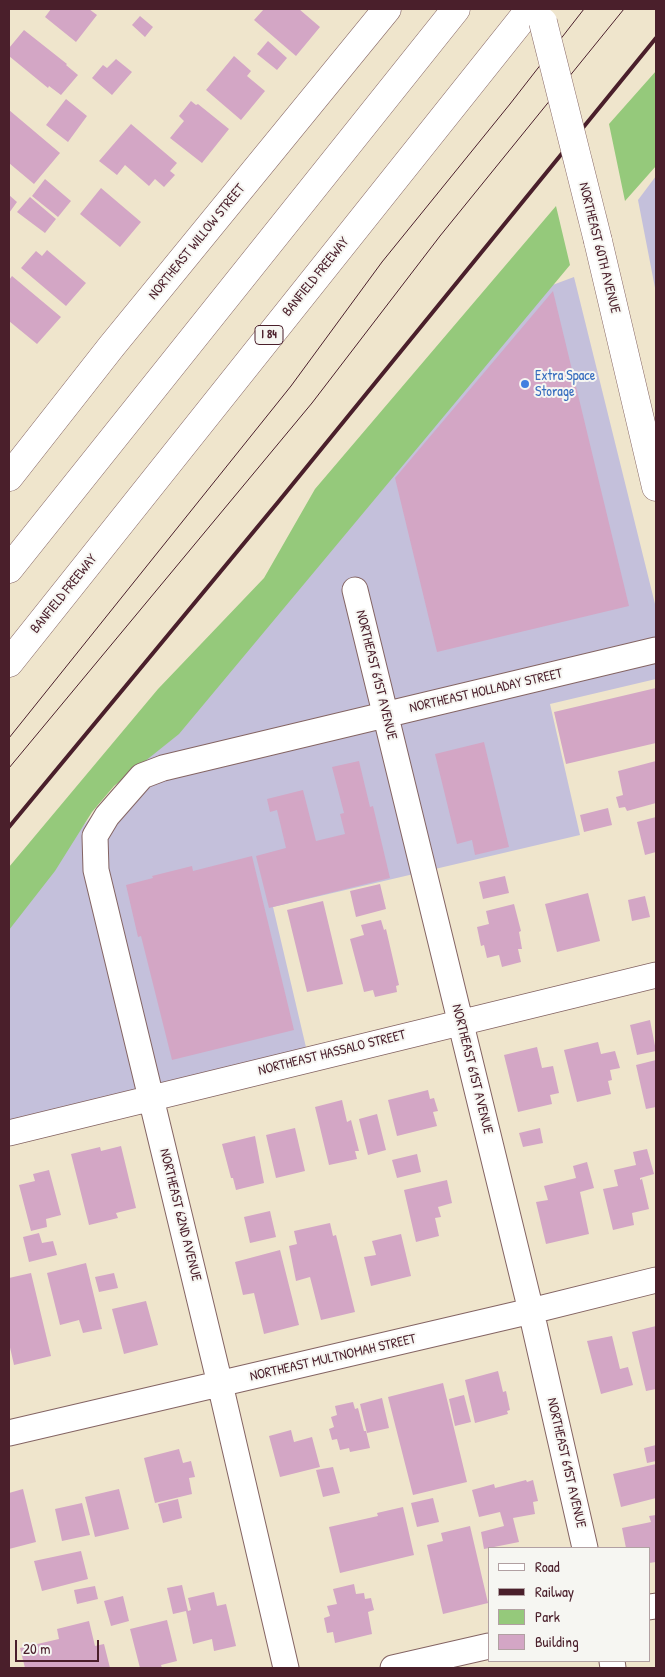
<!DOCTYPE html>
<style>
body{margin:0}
#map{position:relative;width:665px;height:1677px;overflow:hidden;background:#efe5cc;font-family:"Patrick Hand",sans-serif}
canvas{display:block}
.frame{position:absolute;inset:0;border:10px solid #4a1f2b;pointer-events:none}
.legend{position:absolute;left:488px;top:1547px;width:162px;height:115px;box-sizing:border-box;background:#f6f6f2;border:1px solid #b1a0a2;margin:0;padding:6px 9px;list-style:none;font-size:15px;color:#4a1f2b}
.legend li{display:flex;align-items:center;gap:10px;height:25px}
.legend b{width:25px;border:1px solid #b1a0a2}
.scale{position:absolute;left:15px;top:1640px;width:84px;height:22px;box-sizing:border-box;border:2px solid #4a1f2b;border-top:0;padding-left:6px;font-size:15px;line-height:18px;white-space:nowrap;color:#4a1f2b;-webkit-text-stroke:4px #f6f6f2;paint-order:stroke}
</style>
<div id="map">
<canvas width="665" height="1677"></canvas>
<div class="frame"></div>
<ul class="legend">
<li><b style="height:6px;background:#fff"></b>Road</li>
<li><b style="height:6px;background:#4a1f2b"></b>Railway</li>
<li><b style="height:14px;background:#95c97b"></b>Park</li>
<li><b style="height:14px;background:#d3a6c5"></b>Building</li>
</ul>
<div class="scale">20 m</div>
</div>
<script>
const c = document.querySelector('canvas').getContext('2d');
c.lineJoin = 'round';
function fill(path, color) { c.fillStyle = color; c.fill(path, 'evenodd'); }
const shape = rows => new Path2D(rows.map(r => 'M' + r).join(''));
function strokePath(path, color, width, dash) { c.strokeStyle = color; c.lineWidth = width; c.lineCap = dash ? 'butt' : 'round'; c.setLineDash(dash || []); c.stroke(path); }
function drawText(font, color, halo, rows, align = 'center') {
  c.font = font + ' "Patrick Hand",sans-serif'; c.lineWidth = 4; c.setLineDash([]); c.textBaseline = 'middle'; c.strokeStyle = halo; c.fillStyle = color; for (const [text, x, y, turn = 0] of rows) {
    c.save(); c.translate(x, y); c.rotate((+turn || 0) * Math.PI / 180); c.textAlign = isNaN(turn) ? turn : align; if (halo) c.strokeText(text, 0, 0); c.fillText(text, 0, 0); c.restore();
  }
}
fill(shape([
 [656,176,656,293,638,200],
 [574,277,656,608,656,679,550,704,580,835,273,907,309,1060,9,1135,9,913,539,290]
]), '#c4c0db');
fill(shape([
 [656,71,656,166,625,201,609,124],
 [556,206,570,265,179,734,114,786,92,812,55,871,9,930,9,867,158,689,264,578,315,489]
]), '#95c97b');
fill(shape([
 [51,9,89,9,97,15,76,42,45,17],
 [264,9,299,9,320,27,296,56,254,20],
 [140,16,153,27,145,37,132,25],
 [24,30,67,64,66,65,78,75,61,95,49,86,48,88,9,56,9,48],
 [268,41,287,58,277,70,257,54],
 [234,56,251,71,247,76,265,91,241,120,206,90],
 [116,59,132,72,112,95,92,78,103,65,107,68],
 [66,99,87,116,68,142,46,125],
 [191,101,196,105,198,104,229,129,202,163,170,138,184,121,179,116],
 [9,110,60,153,34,184,9,163],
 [131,124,177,163,170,171,175,175,164,187,155,179,149,186,125,165,117,175,99,161],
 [45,179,71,201,58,217,32,196],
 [101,188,141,222,120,247,80,214],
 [9,195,17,202,9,213],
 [30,197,56,219,45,233,17,212],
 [47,250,86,283,66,306,21,268,36,251,42,256],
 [12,276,61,317,37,344,9,321,9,280],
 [553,291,629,606,437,652,395,478],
 [656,688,656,743,566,764,554,712],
 [484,742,509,847,475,855,472,840,457,844,435,754],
 [359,761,370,807,373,806,390,878,269,908,256,856,286,848,277,810,270,812,267,799,303,790,316,841,345,834,340,814,344,813,332,767],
 [656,761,656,803,627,811,625,807,619,808,616,797,623,795,618,771],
 [608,808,612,825,584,832,580,815],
 [656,817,656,852,645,855,637,822],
 [252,856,294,1030,172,1060,141,936,138,937,126,885,153,878,152,876,192,866,193,871],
 [505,876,509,893,483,899,479,882],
 [380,884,386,909,356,917,350,891],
 [588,893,600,941,557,952,545,904],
 [645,896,650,917,632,921,628,900],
 [323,901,343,984,307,992,287,910],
 [514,904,521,931,519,932,522,949,518,949,521,962,502,967,499,955,487,958,484,945,481,946,477,927,489,924,486,911],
 [381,920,384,930,386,929,399,985,396,986,397,992,375,997,373,990,364,992,350,939,364,935,361,925],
 [650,1020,656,1051,637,1055,630,1025],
 [598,1042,601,1054,615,1051,620,1068,610,1070,612,1080,608,1081,611,1094,577,1102,564,1050],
 [537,1047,542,1068,553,1066,559,1093,550,1095,552,1104,518,1112,504,1055],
 [656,1060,656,1107,646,1109,636,1065],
 [428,1090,430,1099,434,1098,438,1111,433,1112,437,1126,397,1136,388,1100],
 [342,1100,347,1122,351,1120,359,1151,355,1151,357,1159,329,1165,315,1107],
 [377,1114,386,1150,368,1155,359,1119],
 [295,1128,305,1171,276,1178,266,1135],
 [540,1128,543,1143,523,1147,519,1133],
 [255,1136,264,1183,236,1190,233,1178,231,1178,222,1144],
 [121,1146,136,1208,116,1213,118,1218,89,1225,71,1154,100,1147,101,1151],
 [647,1149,654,1174,640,1178,640,1180,642,1179,649,1209,632,1213,634,1225,613,1230,603,1189,618,1186,614,1170,636,1165,633,1152],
 [417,1154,421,1172,397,1178,392,1160],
 [587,1162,594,1188,580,1192,589,1234,546,1244,536,1202,548,1200,544,1186,576,1178,573,1166],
 [49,1170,61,1215,46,1219,47,1227,31,1231,19,1185,35,1181,33,1174],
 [447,1180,452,1203,438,1207,441,1217,435,1218,439,1236,416,1242,404,1190],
 [270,1211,276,1237,250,1243,244,1217],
 [330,1223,333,1236,336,1235,355,1312,321,1320,310,1277,296,1281,289,1246,297,1244,294,1231],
 [39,1233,42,1243,53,1241,57,1255,29,1262,23,1237],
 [401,1234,411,1276,371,1286,364,1257,376,1255,372,1241],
 [280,1250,299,1325,264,1334,254,1293,243,1295,235,1262],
 [86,1263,102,1329,83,1333,79,1320,60,1325,47,1273],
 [31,1273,51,1356,14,1365,9,1343,9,1278],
 [114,1273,118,1288,99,1292,95,1277],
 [146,1301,158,1345,124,1354,112,1309],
 [656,1326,656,1389,646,1391,632,1332],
 [612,1336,620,1369,628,1367,633,1385,601,1394,587,1341],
 [498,1371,503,1392,506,1391,510,1410,507,1411,508,1414,475,1423,465,1380],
 [443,1383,467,1482,413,1495,388,1397],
 [464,1395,471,1422,455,1426,449,1399],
 [382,1398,389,1428,367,1433,360,1404],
 [353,1402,355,1409,358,1408,364,1431,366,1431,370,1448,350,1452,349,1448,340,1450,337,1439,332,1440,329,1429,334,1427,331,1417,337,1415,335,1406],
 [291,1430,294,1442,312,1437,320,1467,280,1477,269,1436],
 [656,1445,656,1461,647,1463,644,1448],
 [179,1449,183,1463,191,1461,195,1477,189,1478,192,1494,155,1503,144,1458],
 [656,1464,656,1498,621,1507,613,1474],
 [333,1467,340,1493,323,1497,316,1470],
 [526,1480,527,1482,533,1480,538,1501,533,1502,535,1514,513,1518,519,1542,484,1549,481,1532,504,1526,500,1512,479,1517,472,1490,494,1484,495,1488],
 [23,1489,36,1542,9,1549,9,1493],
 [119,1489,129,1529,95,1537,85,1497],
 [433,1498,439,1522,417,1527,411,1503],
 [178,1499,182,1518,163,1523,158,1504],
 [82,1503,90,1535,62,1541,55,1509],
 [403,1507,414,1555,340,1573,329,1527,378,1516,377,1513],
 [656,1515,656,1562,649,1563,649,1548,626,1548,622,1528,651,1522,649,1516],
 [470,1526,488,1603,443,1614,427,1545,443,1541,441,1533],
 [81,1551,88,1579,42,1591,34,1561],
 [354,1584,356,1594,364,1593,365,1599,371,1598,374,1610,368,1612,372,1634,335,1643,333,1632,327,1633,324,1618,330,1616,327,1606,337,1604,333,1589],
 [182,1585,188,1611,191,1610,188,1598,214,1592,217,1606,226,1604,236,1646,214,1651,212,1639,193,1644,186,1611,173,1614,167,1588],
 [95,1586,98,1599,77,1604,74,1590],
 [123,1596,129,1621,111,1626,104,1601],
 [167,1620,177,1661,161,1665,162,1668,140,1668,130,1629],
 [89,1621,95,1646,104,1644,110,1668,25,1668,20,1648,59,1639,57,1629]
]), '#d3a6c5');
const street = shape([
 [355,590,531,1311,585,1548],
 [9,1133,656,975],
 [9,1433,531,1311,656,1280],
 [649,1607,656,1606],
 [612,1661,613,1668],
 [286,1668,220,1384,96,870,95,836,107,816,142,776,163,768,656,650],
 [393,1668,489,1646]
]);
const secondary = shape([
 [598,241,656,487],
 [9,477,111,347,387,9]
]);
const highway = shape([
 [9,569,456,9],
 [9,663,530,9]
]);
strokePath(street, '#846463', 27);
strokePath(secondary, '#846463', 29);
strokePath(highway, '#846463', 29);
strokePath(street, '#fff', 25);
strokePath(secondary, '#fff', 28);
strokePath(highway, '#fff', 28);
strokePath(shape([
 [9,738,291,386,382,262,510,104,584,9],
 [9,768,312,403,440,236,624,9]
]), '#4a1f2b', 1);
strokePath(shape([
 [9,827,279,501,656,38]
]), '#4a1f2b', 4);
const secondaryBridge = shape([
 [543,22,598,241]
]);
strokePath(secondaryBridge, '#846463', 29, []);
strokePath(secondaryBridge, '#fff', 28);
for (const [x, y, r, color] of [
 [525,384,5,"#3f7fe0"]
]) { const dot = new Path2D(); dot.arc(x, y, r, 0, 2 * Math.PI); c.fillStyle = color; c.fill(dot); strokePath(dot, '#f6f6f2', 2); }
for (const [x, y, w] of [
 [269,335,28]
]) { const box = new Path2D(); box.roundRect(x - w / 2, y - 9.5, w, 19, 4); c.fillStyle = '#f6f6f2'; c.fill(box); strokePath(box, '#4a1f2b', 1); }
drawText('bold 12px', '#4a1f2b', null, [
 ["I 84",269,335]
]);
drawText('14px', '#4a1f2b', '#f6f6f2', [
 ["NORTHEAST WILLOW STREET",197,242,-51],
 ["NORTHEAST 60TH AVENUE",599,248,76],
 ["BANFIELD FREEWAY",316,277,-51],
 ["BANFIELD FREEWAY",64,594,-51],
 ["NORTHEAST 61ST AVENUE",376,675,76],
 ["NORTHEAST HOLLADAY STREET",486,691,-13],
 ["NORTHEAST HASSALO STREET",332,1053,-14],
 ["NORTHEAST 61ST AVENUE",472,1069,76],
 ["NORTHEAST 62ND AVENUE",180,1215,76],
 ["NORTHEAST MULTNOMAH STREET",333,1358,-13],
 ["NORTHEAST 61ST AVENUE",566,1463,77]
]);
drawText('14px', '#366cbe', '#f6f6f2', [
 ["Extra Space",535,376],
 ["Storage",535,392]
], 'left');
</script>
